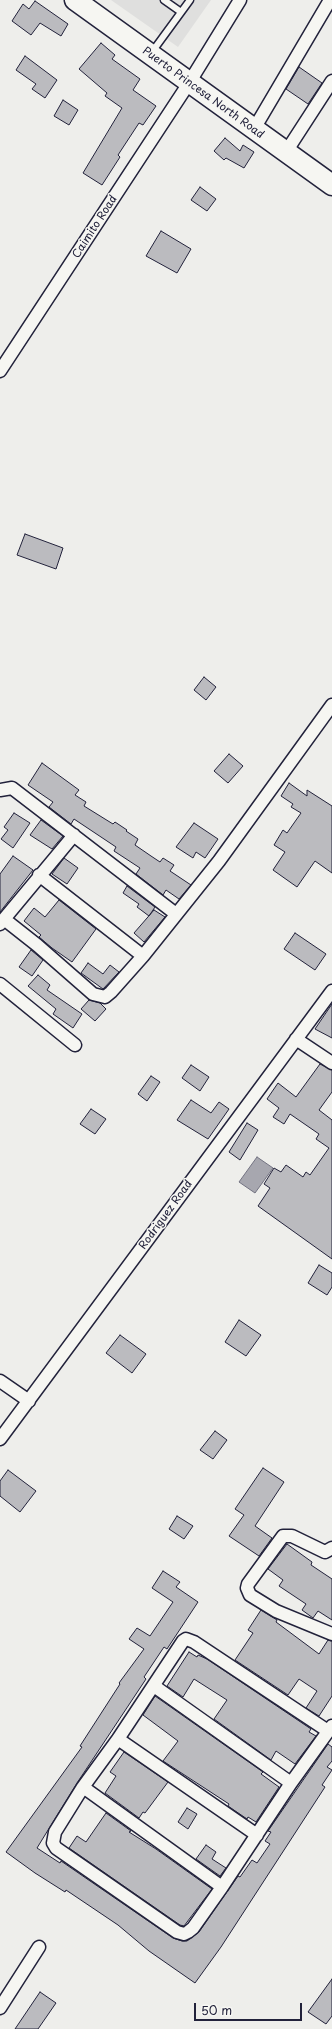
<!DOCTYPE html>
<style>
body{margin:0}
#map{position:relative;width:332px;height:2029px;overflow:hidden;background:#eeeeeb;font-family:"Playpen Sans",sans-serif}
canvas{display:block}
.scale{position:absolute;left:194px;top:2003px;width:108px;height:18px;box-sizing:border-box;border:2px solid #22223b;border-top:0;padding-left:5px;font-size:12px;line-height:14px;white-space:nowrap;color:#22223b;-webkit-text-stroke:3px #f6f6f2;paint-order:stroke}
</style>
<div id="map">
<canvas width="332" height="2029"></canvas>
<div class="scale">50 m</div>
</div>
<script>
const c = document.querySelector('canvas').getContext('2d');
c.lineJoin = 'round';
function fill(path, color) { c.fillStyle = color; c.fill(path, 'evenodd'); }
const shape = rows => new Path2D(rows.map(r => 'M' + r).join(''));
function strokePath(path, color, width, dash) { c.strokeStyle = color; c.lineWidth = width; c.lineCap = dash ? 'butt' : 'round'; c.setLineDash(dash || []); c.stroke(path); }
function drawText(font, color, halo, rows, align = 'center') {
  c.font = font + ' "Playpen Sans",sans-serif'; c.lineWidth = 3; c.setLineDash([]); c.textBaseline = 'middle'; c.strokeStyle = halo; c.fillStyle = color; for (const [text, x, y, turn = 0] of rows) {
    c.save(); c.translate(x, y); c.rotate((+turn || 0) * Math.PI / 180); c.textAlign = isNaN(turn) ? turn : align; if (halo) c.strokeText(text, 0, 0); c.fillText(text, 0, 0); c.restore();
  }
}
fill(shape([
 [111,0,211,0,178,47]
]), '#dfdfde');
const water = shape([
 [257,1157,273,1168,255,1193,239,1182,257,1157]
]);
fill(water, '#a7a7af');
strokePath(water, '#727281', 1);
const building = shape([
 [35,1,68,24,61,36,40,23,31,35,12,21,23,4,29,9,35,1],
 [101,43,115,55,112,59,140,79,133,90,156,106,143,125,139,123,118,155,120,157,102,185,83,173,122,108,105,96,107,93,79,69,101,43],
 [25,56,57,80,45,98,32,89,36,84,16,70,25,56],
 [299,67,322,83,308,104,286,89,299,67],
 [63,100,78,110,69,125,54,116,63,100],
 [225,138,240,151,243,145,254,152,244,168,226,158,224,160,214,151,225,138],
 [200,187,216,199,207,211,191,200,200,187],
 [161,231,191,249,177,273,146,256,161,231],
 [25,534,63,548,56,569,17,555,25,534],
 [204,677,216,687,206,700,194,690,204,677],
 [229,754,243,766,228,783,214,771,229,754],
 [42,763,79,790,75,795,86,802,84,806,113,824,115,822,127,830,126,831,138,839,135,845,151,856,160,862,163,858,174,865,170,871,191,885,179,899,166,890,163,895,136,874,140,868,114,851,116,847,74,819,71,824,49,807,53,802,28,785,42,763],
 [289,783,307,796,307,790,332,806,332,873,315,861,297,887,273,870,285,852,274,845,283,830,287,833,301,813,291,807,293,804,281,796,289,783],
 [14,813,30,823,13,848,1,839,8,830,4,827,14,813],
 [41,820,63,836,52,849,30,835,41,820],
 [194,823,218,839,205,858,196,852,193,858,176,847,194,823],
 [13,856,33,870,0,912,0,874,13,856],
 [64,858,78,868,67,884,52,874,64,858],
 [127,886,155,907,149,916,137,907,139,904,123,893,127,886],
 [59,900,96,929,72,962,52,948,39,937,41,935,24,921,34,908,45,917,59,900],
 [154,910,165,917,144,942,134,933,154,910],
 [295,933,326,954,315,970,284,949,295,933],
 [31,950,43,960,32,976,19,967,31,950],
 [88,963,103,974,110,965,119,972,103,989,81,973,88,963],
 [38,975,50,985,47,990,82,1014,73,1028,53,1014,56,1009,28,986,38,975],
 [89,1000,100,1003,106,1009,95,1021,81,1009,89,1000],
 [332,1004,332,1038,315,1029,332,1004],
 [320,1064,332,1070,332,1092,319,1110,332,1120,332,1259,258,1206,270,1188,264,1184,274,1168,281,1172,286,1165,303,1177,306,1172,310,1175,329,1148,316,1139,319,1134,290,1114,284,1124,273,1117,279,1108,267,1099,278,1083,296,1097,320,1064],
 [191,1065,209,1077,200,1091,182,1078,191,1065],
 [151,1076,160,1082,147,1101,138,1094,151,1076],
 [191,1100,211,1113,219,1102,229,1109,208,1139,177,1120,191,1100],
 [91,1109,106,1119,95,1134,80,1124,91,1109],
 [247,1123,258,1130,240,1160,229,1152,247,1123],
 [319,1265,332,1273,332,1287,327,1295,308,1283,319,1265],
 [239,1320,261,1335,246,1356,225,1342,239,1320],
 [120,1335,146,1354,132,1373,106,1353,120,1335],
 [215,1431,227,1440,213,1459,200,1450,215,1431],
 [263,1468,284,1482,255,1526,272,1538,259,1556,229,1536,244,1515,235,1509,263,1468],
 [8,1470,36,1491,20,1512,0,1496,0,1481,8,1470],
 [177,1516,193,1526,184,1539,169,1529,177,1516],
 [287,1544,312,1562,311,1565,332,1579,332,1620,318,1611,313,1618,302,1610,306,1604,279,1586,283,1580,268,1569,287,1544],
 [163,1571,180,1582,176,1587,198,1602,167,1649,164,1647,144,1677,146,1679,77,1783,37,1848,60,1863,61,1861,173,1938,182,1941,187,1941,199,1932,238,1876,240,1877,252,1860,257,1863,270,1844,265,1841,271,1832,268,1831,328,1744,332,1747,332,1761,327,1767,332,1770,322,1785,325,1787,221,1947,195,1983,149,1951,118,1925,66,1890,65,1892,35,1873,6,1852,82,1747,80,1746,120,1684,119,1683,144,1649,129,1639,137,1628,150,1636,173,1602,152,1588,163,1571],
 [261,1610,277,1620,276,1622,319,1654,328,1640,332,1641,332,1696,319,1716,306,1708,317,1691,299,1679,288,1695,235,1660,253,1633,248,1630,261,1610],
 [189,1652,197,1657,198,1655,207,1659,311,1729,309,1732,316,1736,295,1764,276,1751,271,1760,214,1719,227,1700,194,1679,183,1697,167,1686,189,1652],
 [155,1696,263,1772,261,1774,279,1787,256,1822,248,1817,247,1819,228,1806,229,1804,163,1761,178,1741,143,1715,155,1696],
 [124,1752,168,1782,145,1813,143,1812,139,1818,105,1793,116,1776,110,1772,124,1752],
 [187,1808,197,1814,188,1829,178,1822,187,1808],
 [106,1813,131,1831,129,1832,156,1849,212,1889,184,1926,180,1925,69,1848,77,1836,86,1842,106,1813],
 [206,1845,216,1852,212,1859,226,1868,220,1876,196,1859,206,1845],
 [332,1979,332,2016,326,2024,308,2012,332,1979],
 [40,1992,56,2003,38,2029,15,2029,40,1992]
]);
fill(building, '#bbbbbf');
strokePath(building, '#22223b', 1);
const service = shape([
 [164,0,181,12],
 [152,52,190,0]
]);
const minor = shape([
 [254,129,330,0],
 [286,152,332,81],
 [0,371,189,83,240,0],
 [0,790,12,788,176,914],
 [39,875,143,956],
 [4,919,37,945,93,994,105,997,111,992,143,956,219,861,332,705],
 [0,924,74,835],
 [0,984,75,1045],
 [296,1039,332,1063],
 [0,1381,29,1401],
 [0,1439,332,991],
 [332,1548,325,1552,292,1536,283,1536,248,1584,247,1588,250,1595,276,1611,332,1634],
 [154,1686,291,1783],
 [328,1731,194,1642,186,1639,183,1641,118,1739,83,1787,55,1832,53,1843,56,1848,177,1932,184,1934,188,1932,193,1928,222,1887,291,1783,332,1726],
 [118,1739,257,1835],
 [83,1787,222,1887],
 [0,2008,39,1947]
]);
const primary = shape([
 [75,0,332,185]
]);
strokePath(service, '#22223b', 9);
strokePath(minor, '#22223b', 15);
strokePath(primary, '#22223b', 23);
strokePath(service, '#f6f6f2', 6);
strokePath(minor, '#f6f6f2', 12);
strokePath(primary, '#f6f6f2', 20);
drawText('11px', '#22223b', '#f6f6f2', [
 ["Puerto Princesa North Road",203,93,36],
 ["Caimito Road",95,227,-57],
 ["Rodriguez Road",166,1215,-54]
]);
</script>
